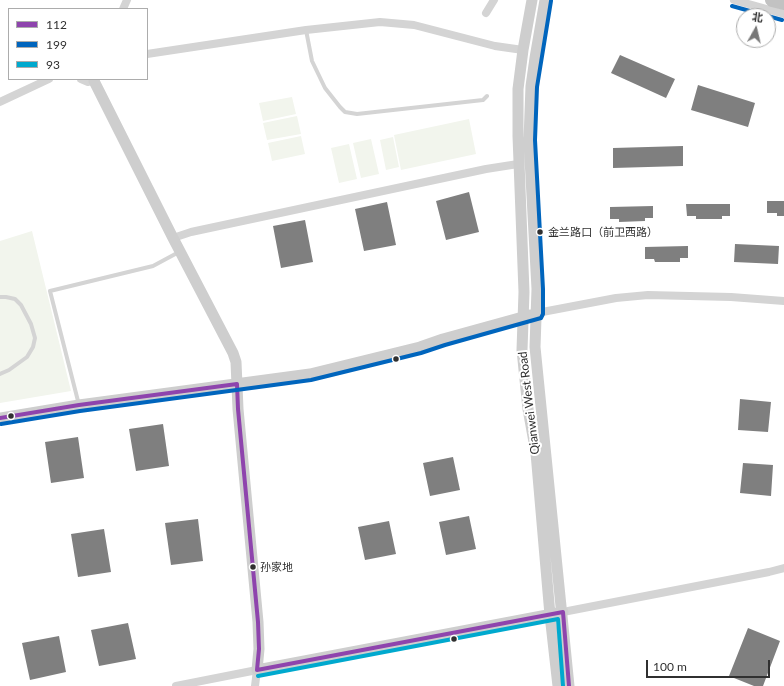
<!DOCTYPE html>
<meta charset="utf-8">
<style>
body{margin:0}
#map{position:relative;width:784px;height:686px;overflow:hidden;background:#fff;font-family:Lato,"Noto Sans SC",sans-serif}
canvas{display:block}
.legend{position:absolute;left:8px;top:8px;width:140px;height:72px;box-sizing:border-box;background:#fff;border:1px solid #acacac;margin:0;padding:5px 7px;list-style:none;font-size:12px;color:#303030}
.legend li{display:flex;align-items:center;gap:8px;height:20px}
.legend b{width:20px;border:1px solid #acacac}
.north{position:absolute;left:736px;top:8px;width:40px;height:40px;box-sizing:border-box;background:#fff;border:1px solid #acacac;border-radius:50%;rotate:8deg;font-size:11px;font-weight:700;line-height:16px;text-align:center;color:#303030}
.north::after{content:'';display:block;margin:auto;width:14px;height:18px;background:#787878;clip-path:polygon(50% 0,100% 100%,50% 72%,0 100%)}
.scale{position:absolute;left:646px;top:660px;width:124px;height:18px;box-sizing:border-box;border:2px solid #303030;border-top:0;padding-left:5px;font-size:12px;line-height:14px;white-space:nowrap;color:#303030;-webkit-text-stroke:3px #fff;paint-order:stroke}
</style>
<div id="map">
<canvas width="784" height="686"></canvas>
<ul class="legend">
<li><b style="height:5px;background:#8e44ad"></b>112</li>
<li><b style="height:5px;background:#0065bd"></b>199</li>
<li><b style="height:5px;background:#00a9ce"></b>93</li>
</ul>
<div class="north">北</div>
<div class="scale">100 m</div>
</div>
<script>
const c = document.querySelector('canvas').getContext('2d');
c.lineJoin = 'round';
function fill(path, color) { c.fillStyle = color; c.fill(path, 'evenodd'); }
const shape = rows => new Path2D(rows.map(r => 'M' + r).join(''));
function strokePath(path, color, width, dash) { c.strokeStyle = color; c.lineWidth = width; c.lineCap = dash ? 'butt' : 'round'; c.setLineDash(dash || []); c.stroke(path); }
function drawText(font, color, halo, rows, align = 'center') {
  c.font = font + ' Lato,"Noto Sans SC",sans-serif'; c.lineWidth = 4; c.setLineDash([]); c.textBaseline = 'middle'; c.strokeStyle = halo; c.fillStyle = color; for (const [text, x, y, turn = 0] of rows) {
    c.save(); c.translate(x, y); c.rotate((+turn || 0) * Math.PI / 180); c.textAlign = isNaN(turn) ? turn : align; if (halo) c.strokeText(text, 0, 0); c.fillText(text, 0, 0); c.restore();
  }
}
fill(shape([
 [292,97,296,114,263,121,259,103],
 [297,116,301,134,267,140,263,123],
 [469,119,476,154,401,170,394,135],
 [301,136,305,154,272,161,268,143],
 [393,137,399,167,386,170,380,140],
 [371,139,379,174,361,178,353,143],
 [349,144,357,179,339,183,331,148],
 [32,231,71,391,0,403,0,241]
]), '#f2f5ed');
fill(shape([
 [620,55,675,79,666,98,611,73],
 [698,85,755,103,748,127,691,110],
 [683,146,683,166,613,168,613,148],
 [469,192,479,232,446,240,436,201],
 [767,201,784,201,784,216,777,216,777,213,767,213],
 [387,202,396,245,364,251,355,209],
 [686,204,730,204,730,216,722,216,722,219,696,219,696,216,687,216],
 [653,206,653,218,645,218,645,221,619,222,619,219,610,219,610,207],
 [305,220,313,262,281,268,273,226],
 [735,244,779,246,778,264,734,262],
 [688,246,688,258,680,258,680,262,655,262,654,259,645,259,645,247],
 [740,399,771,402,768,432,738,430],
 [163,424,169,466,136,471,129,429],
 [78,437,84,478,51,483,45,442],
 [453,457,460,490,430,496,423,463],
 [743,463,773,465,771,496,740,493],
 [469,516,476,549,446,555,439,522],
 [198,519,203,561,171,565,165,523],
 [389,521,396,554,365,560,358,527],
 [104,529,111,572,78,577,71,534],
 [128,623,136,659,99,666,91,630],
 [748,628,780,641,763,686,754,686,729,676],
 [59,636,66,672,30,680,22,643]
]), '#7f7f7f');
strokePath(shape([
 [306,30,312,61,325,88,340,107,345,112,357,114,483,100,487,96],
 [0,297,6,297,15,299,21,305,31,324,35,338,33,347,27,357,9,370,0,374],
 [79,405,50,291,153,266,179,252]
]), '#d4d4d4', 4);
strokePath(shape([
 [734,0,784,14],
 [123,9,127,0],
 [486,13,494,0],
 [147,54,306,30,380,22,414,25,495,46,523,50],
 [81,79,88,82,96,79],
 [0,102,49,79],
 [173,238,191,232,486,169,518,164],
 [537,313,616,298,648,295,731,297,784,301],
 [563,612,769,572,784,568],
 [176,686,257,670,255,686]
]), '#d4d4d4', 8);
strokePath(shape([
 [532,0,523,50,518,89,518,136,524,292,522,350,528,409,536,453,550,615,558,686],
 [545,0,535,58,531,86,529,140,537,289,535,347,569,686],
 [94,81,173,238,233,353,236,362,238,409,258,622,259,649,257,670,563,612],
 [0,418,79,405,310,374,420,347,443,339,530,315]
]), '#cecece', 11);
strokePath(shape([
 [772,0,784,3]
]), '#c2c2c2', 14);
strokePath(shape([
 [237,384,238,409,258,622,259,649,257,670],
 [0,418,79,405,237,384],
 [257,670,563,612,569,686]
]), '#8e44ad', 4);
strokePath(shape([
 [732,6,782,20],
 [1,424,80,411,311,380,421,353,445,345,541,318,543,314,543,289,535,140,537,87,551,1]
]), '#0065bd', 4);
strokePath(shape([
 [258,676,558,619,563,686]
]), '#00a9ce', 4);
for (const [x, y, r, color] of [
 [540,232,3.5,"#303030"],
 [396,359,3.5,"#303030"],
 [11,416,3.5,"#303030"],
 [253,567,3.5,"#303030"],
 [454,639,3.5,"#303030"]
]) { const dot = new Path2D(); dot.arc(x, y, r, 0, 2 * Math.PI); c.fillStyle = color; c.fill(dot); strokePath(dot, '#fff', 1.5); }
drawText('11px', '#303030', '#fff', [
 ["金兰路口（前卫西路）",548,232],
 ["孙家地",260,567]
], 'left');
drawText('12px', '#303030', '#fff', [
 ["Qianwei West Road",529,403,-97]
]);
</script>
